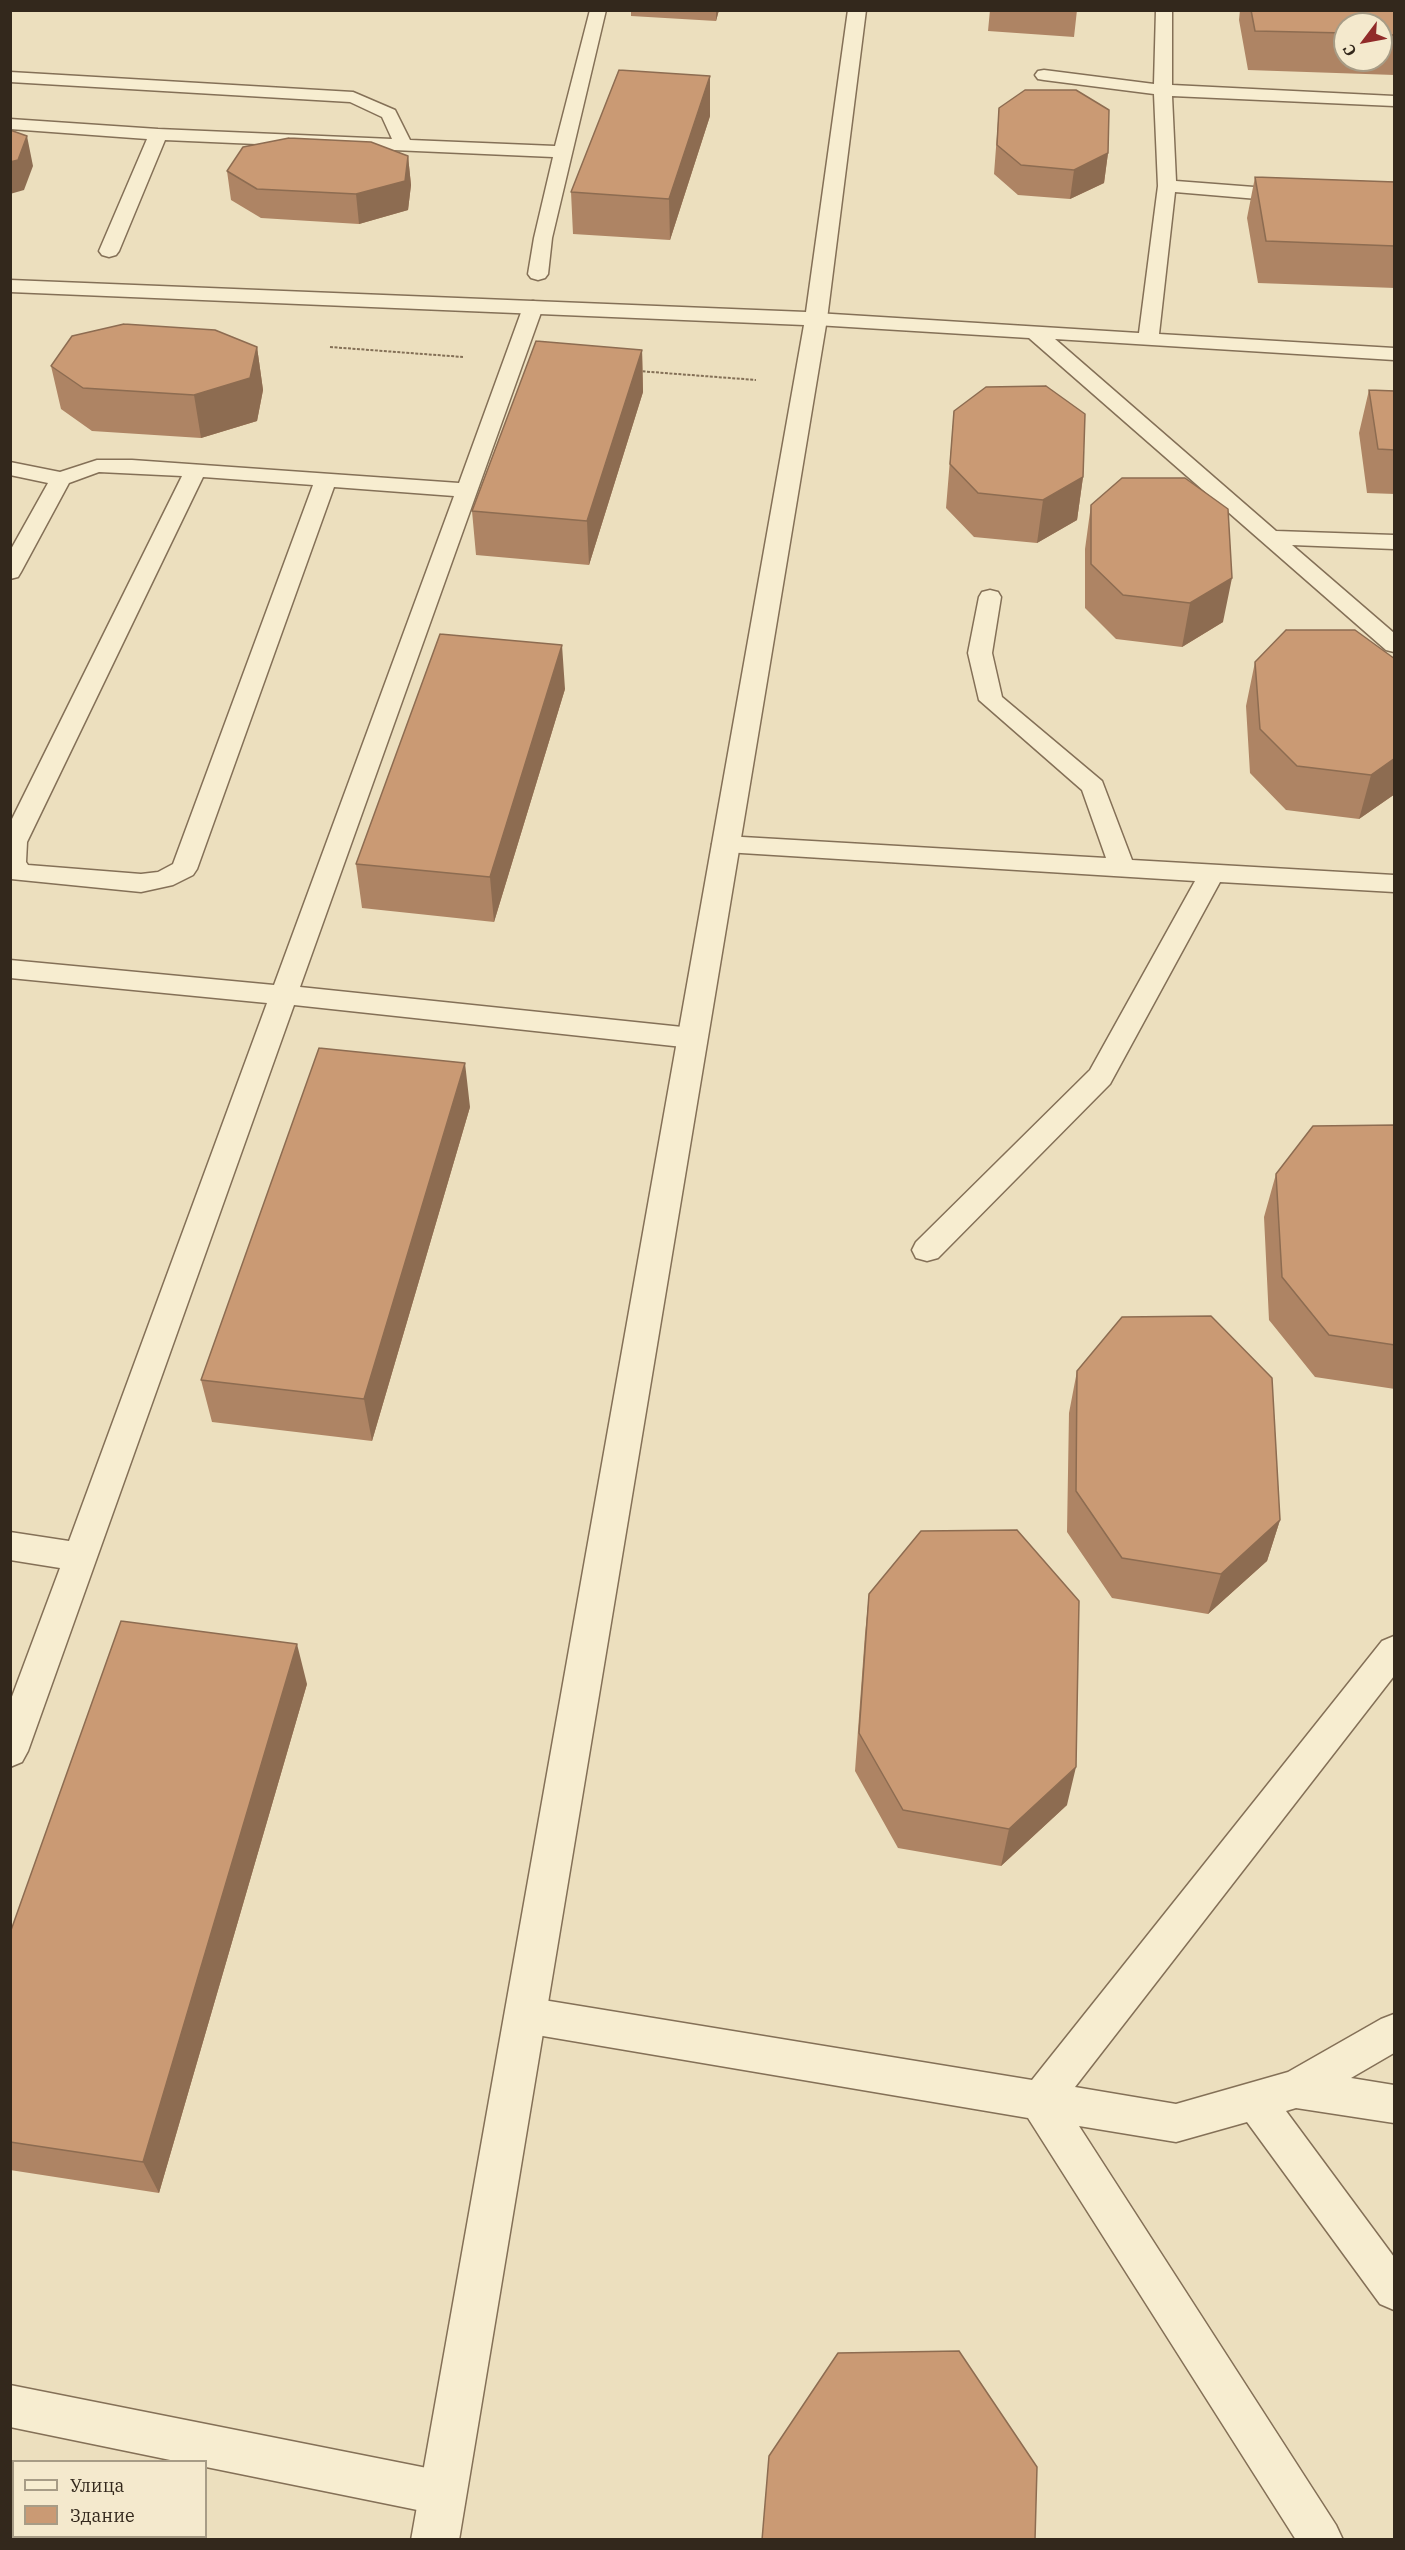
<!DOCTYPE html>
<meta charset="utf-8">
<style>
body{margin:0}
#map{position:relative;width:1405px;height:2550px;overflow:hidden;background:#ecdfbe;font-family:"IBM Plex Serif",serif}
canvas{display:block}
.frame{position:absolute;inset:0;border:12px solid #33281c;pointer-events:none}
.legend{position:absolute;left:12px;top:2460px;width:195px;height:78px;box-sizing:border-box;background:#f4e9cd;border:2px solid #a79c86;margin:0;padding:8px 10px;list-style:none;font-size:18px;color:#33281c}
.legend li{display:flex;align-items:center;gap:12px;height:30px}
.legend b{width:30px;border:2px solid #a79c86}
.north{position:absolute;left:1333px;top:12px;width:60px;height:60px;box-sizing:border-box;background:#f4e9cd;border:2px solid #a79c86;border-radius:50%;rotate:238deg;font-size:16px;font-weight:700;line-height:24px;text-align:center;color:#33281c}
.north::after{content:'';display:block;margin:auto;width:21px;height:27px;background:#912b29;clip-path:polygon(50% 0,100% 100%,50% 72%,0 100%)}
</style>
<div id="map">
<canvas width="1405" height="2550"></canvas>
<div class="frame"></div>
<ul class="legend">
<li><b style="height:8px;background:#f7edd0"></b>Улица</li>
<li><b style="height:16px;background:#ca9a74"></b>Здание</li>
</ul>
<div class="north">С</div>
</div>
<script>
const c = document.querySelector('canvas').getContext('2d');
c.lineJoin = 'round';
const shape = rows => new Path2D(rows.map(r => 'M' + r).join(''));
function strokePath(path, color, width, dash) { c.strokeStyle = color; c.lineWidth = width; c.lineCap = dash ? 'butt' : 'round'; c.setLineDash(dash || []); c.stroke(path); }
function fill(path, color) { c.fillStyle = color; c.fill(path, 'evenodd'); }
const lane = shape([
 [590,10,606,10,552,238,548,274,545,278,538,280,531,278,528,274,534,238,553,157,165,140,119,251,116,255,109,257,102,255,99,251,147,139,10,129,10,119,158,129,392,139,382,117,350,102,10,82,10,72,353,92,395,110,410,140,555,146,590,10],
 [1156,10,1172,10,1172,85,1394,96,1394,106,1172,96,1176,181,1293,190,1300,192,1302,196,1300,200,1293,202,1175,192,1159,334,1394,348,1394,360,1055,339,1276,531,1394,535,1394,549,1292,545,1394,633,1394,652,1386,650,1029,338,816,325,809,323,806,319,809,315,816,313,1139,333,1158,186,1154,94,1044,80,1038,79,1035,75,1038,71,1044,70,1154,84,1156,10],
 [533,301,540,303,543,307,300,987,692,1028,702,1031,706,1038,702,1045,692,1048,294,1005,28,1751,22,1762,10,1767,10,1702,60,1568,10,1560,10,1532,69,1541,267,1003,10,978,10,960,274,985,454,496,334,487,197,869,193,875,173,885,141,892,11,879,10,823,182,476,99,472,69,483,21,572,18,577,10,579,10,551,48,483,10,475,10,462,60,472,97,460,132,460,459,483,523,307,526,303,533,301],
 [203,477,313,485,173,864,158,872,141,874,28,865,26,862,27,842,203,477],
 [990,590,998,592,1001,597,992,653,1002,697,1102,781,1132,860,1394,875,1394,892,1220,882,1110,1084,938,1258,927,1261,916,1258,912,1250,916,1242,1090,1070,1195,881,725,852,716,850,712,844,716,838,725,836,1106,858,1082,790,979,700,968,653,979,597,982,592,990,590],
 [1394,1636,1394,1676,1075,2087,1176,2104,1288,2072,1381,2019,1394,2014,1394,2053,1351,2078,1394,2085,1394,2123,1296,2108,1286,2111,1394,2257,1394,2310,1380,2304,1247,2122,1176,2142,1079,2126,1336,2525,1343,2540,1296,2540,1028,2118,525,2033,512,2028,506,2015,512,2002,525,1997,1032,2080,1382,1641,1394,1636],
 [10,2385,442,2471,457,2478,464,2493,457,2508,442,2515,206,2467,206,2462,180,2462,10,2427,10,2385]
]);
const street = shape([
 [848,10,866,10,827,319,459,2540,411,2540,804,325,10,292,10,280,806,312,848,10]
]);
strokePath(lane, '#847057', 3);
strokePath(street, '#847057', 3);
strokePath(shape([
 [330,347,463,357],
 [638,371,756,380]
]), '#847057', 2, [3, 1.5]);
fill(lane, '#f7edd0');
fill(street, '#f7edd0');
fill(shape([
 [631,10,719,10,716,21,631,16],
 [990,10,1077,10,1074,37,988,31],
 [1240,10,1395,10,1395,75,1248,70,1239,20],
 [1345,24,1381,24,1381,60,1345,60],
 [710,76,710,116,670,240,573,234,571,192],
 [999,108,1108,153,1104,183,1070,199,1018,195,994,174],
 [408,156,411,185,408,210,359,224,261,218,231,200,227,171],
 [1255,177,1395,182,1395,288,1258,283,1247,218],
 [257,347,263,390,257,421,201,438,92,431,61,409,51,366],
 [642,350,643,392,589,565,476,555,472,511],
 [1369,390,1395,391,1395,494,1367,493,1359,433],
 [954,411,1083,477,1077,520,1037,543,974,537,946,508],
 [1091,505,1223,622,1182,647,1116,639,1085,608,1085,549],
 [1395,659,1395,794,1359,819,1286,810,1250,773,1246,706,1255,662],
 [565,689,494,922,362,908,356,864],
 [470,1107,372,1441,212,1422,201,1380],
 [1395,1125,1395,1389,1315,1377,1269,1320,1264,1217,1276,1174],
 [1077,1371,1280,1520,1267,1561,1208,1614,1112,1598,1067,1532,1069,1413],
 [869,1594,1067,1805,1001,1866,898,1848,855,1771,865,1634],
 [307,1684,159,2193,10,2170,10,1933]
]), '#ae8464');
fill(shape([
 [716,10,719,10,716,21],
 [710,76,710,116,670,240,669,199],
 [27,136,33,166,24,190,10,194,10,162],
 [1108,153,1104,183,1070,199,1074,170],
 [408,156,411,185,408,210,359,224,356,194],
 [257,347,263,390,257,421,201,438,194,395],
 [642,350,643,392,589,565,587,521],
 [1083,477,1077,520,1037,543,1043,500],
 [1232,578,1223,622,1182,647,1190,603],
 [562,645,565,689,494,922,490,877],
 [1395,758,1395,794,1359,819,1371,775],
 [465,1063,470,1107,372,1441,364,1399],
 [1280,1520,1267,1561,1208,1614,1221,1574],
 [297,1644,307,1684,159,2193,143,2162],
 [1076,1767,1067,1805,1001,1866,1009,1829]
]), '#8d6c51');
const building = shape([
 [1251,10,1395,10,1395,35,1381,35,1381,24,1345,24,1345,33,1255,31,1251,10],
 [619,70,710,76,669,199,571,192,619,70],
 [1025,90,1076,90,1109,110,1108,153,1074,170,1021,165,997,145,999,108,1025,90],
 [10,130,27,136,18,160,10,162,10,130],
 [289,138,371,142,408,156,405,181,356,194,257,189,227,171,243,147,289,138],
 [1255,177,1395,182,1395,246,1266,241,1255,177],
 [124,324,215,330,257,347,250,378,194,395,83,388,51,366,72,336,124,324],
 [536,341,642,350,587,521,472,511,536,341],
 [1046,386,1085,414,1083,477,1043,500,978,493,950,464,954,411,986,387,1046,386],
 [1369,390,1395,391,1395,450,1378,449,1369,390],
 [1122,478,1185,478,1228,509,1232,578,1190,603,1123,595,1091,564,1091,505,1122,478],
 [1286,630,1355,630,1395,659,1395,758,1371,775,1297,766,1260,729,1255,662,1286,630],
 [440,634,562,645,490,877,356,864,440,634],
 [319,1048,465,1063,364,1399,201,1380,319,1048],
 [1395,1125,1395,1345,1329,1335,1282,1277,1276,1174,1313,1126,1395,1125],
 [1211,1316,1272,1378,1280,1520,1221,1574,1122,1558,1076,1491,1077,1371,1122,1317,1211,1316],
 [1017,1530,1079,1601,1076,1767,1009,1829,903,1810,859,1733,869,1594,921,1531,1017,1530],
 [121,1621,297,1644,143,2162,10,2142,10,1933,121,1621],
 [959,2351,1037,2467,1035,2540,762,2540,769,2456,838,2353,959,2351]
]);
fill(building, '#ca9a74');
strokePath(building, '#8d6c51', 1.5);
</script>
